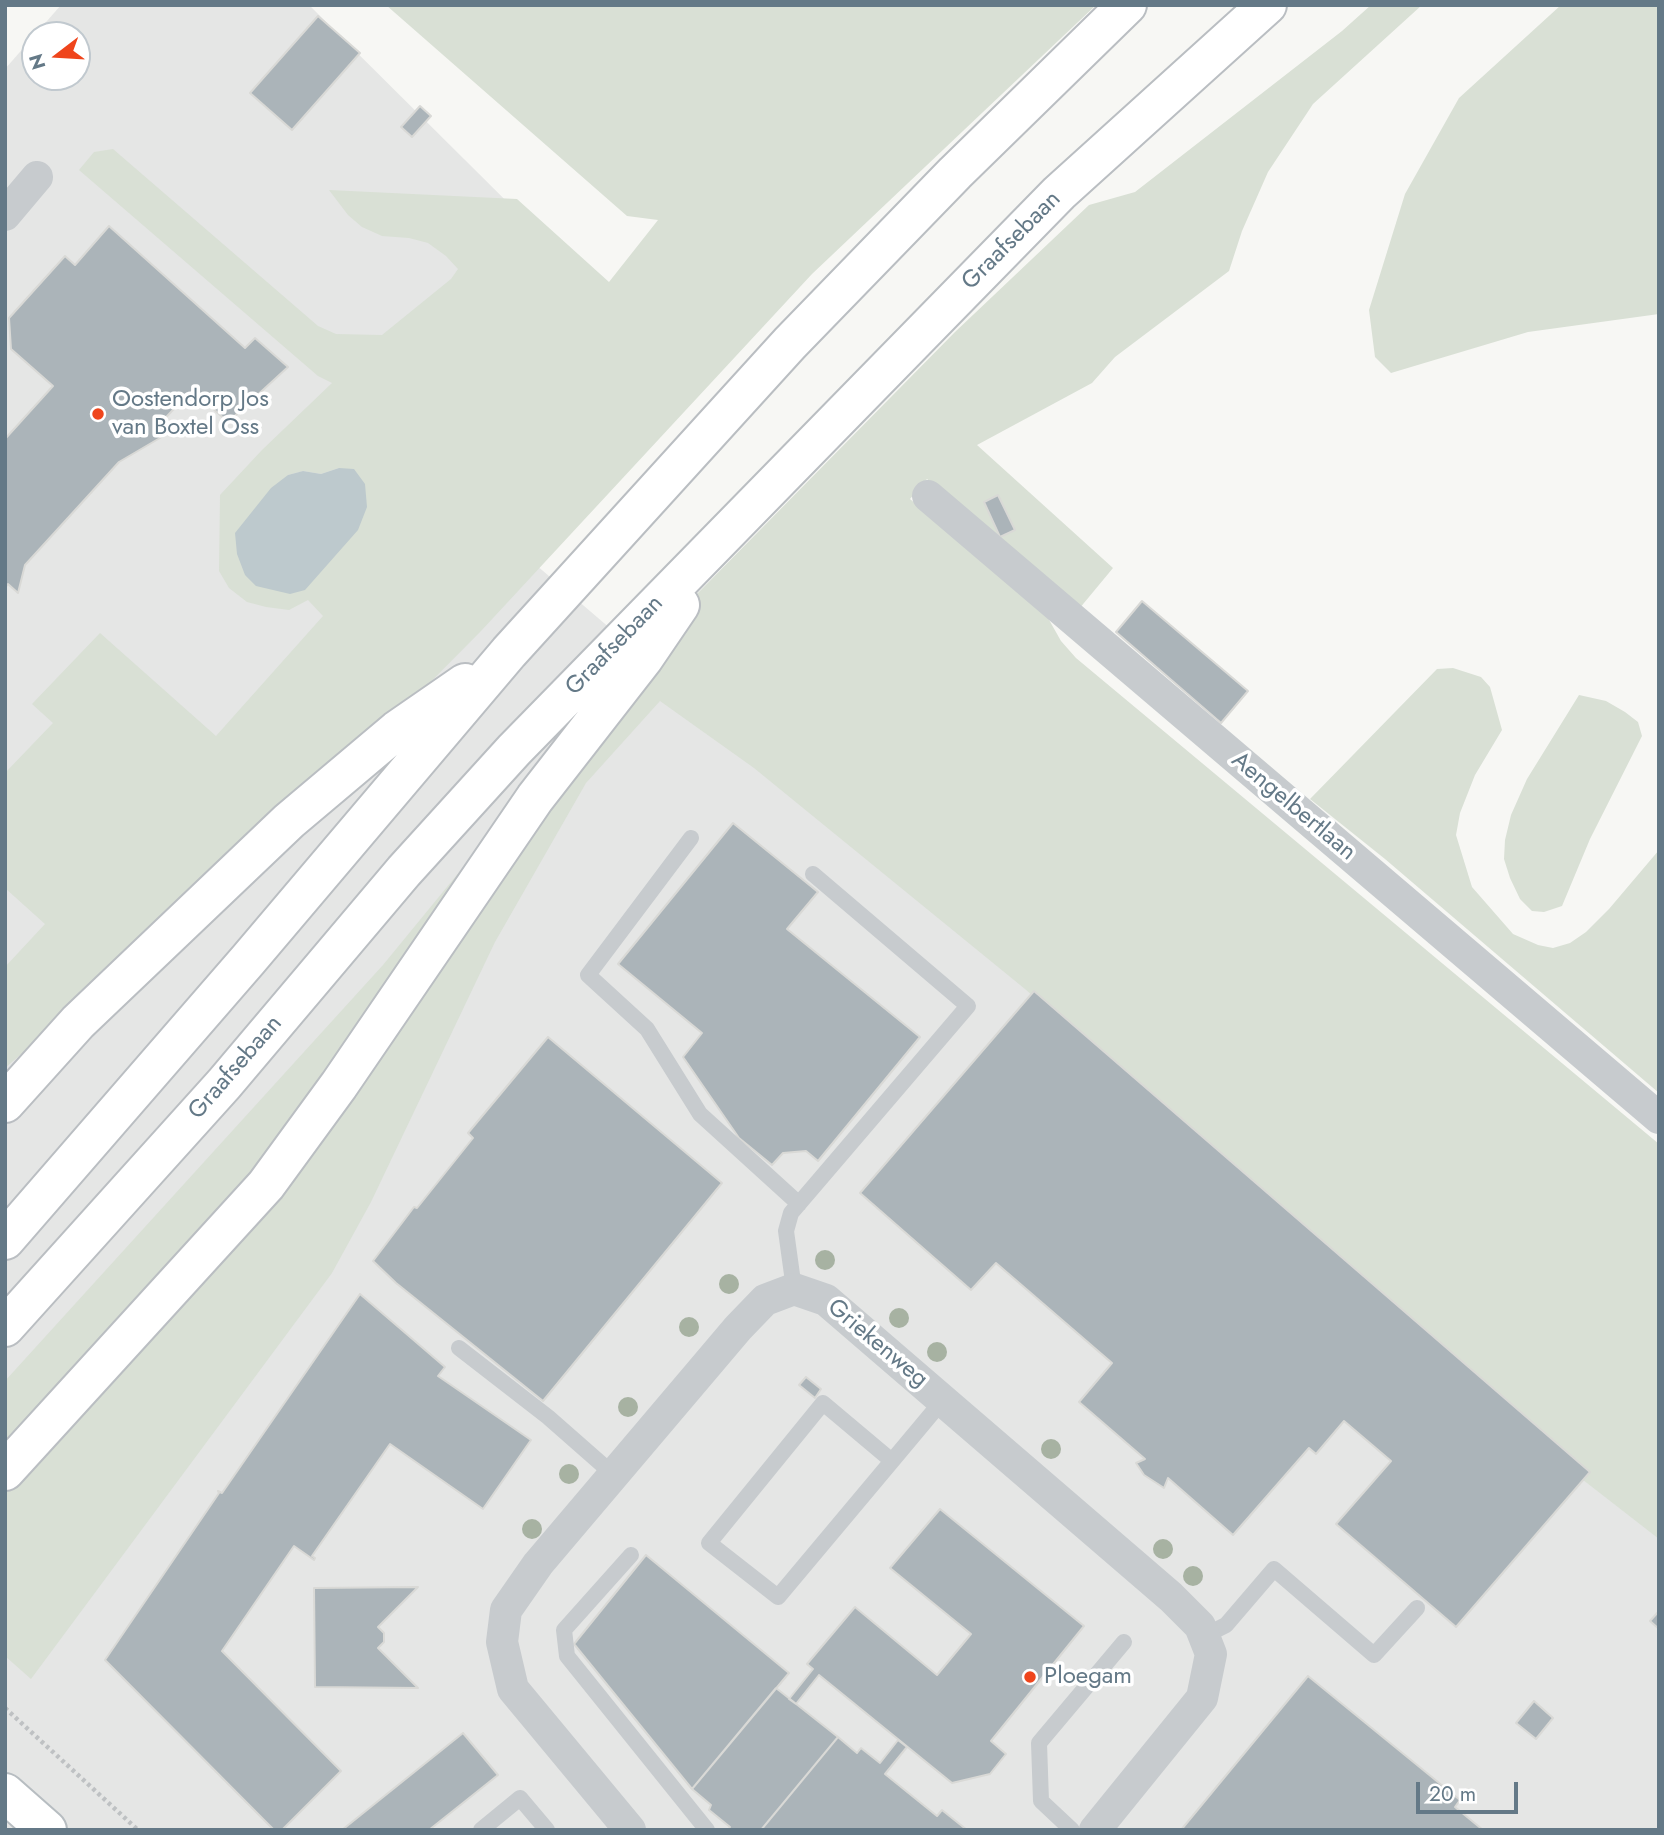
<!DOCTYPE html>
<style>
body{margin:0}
#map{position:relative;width:1664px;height:1835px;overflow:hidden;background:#f7f7f4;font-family:Jost,sans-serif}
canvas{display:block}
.frame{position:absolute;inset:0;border:7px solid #647987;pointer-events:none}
.north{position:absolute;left:21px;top:21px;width:70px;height:70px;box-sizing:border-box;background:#fff;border:2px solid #c1c9cf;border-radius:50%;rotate:253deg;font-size:19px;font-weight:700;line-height:28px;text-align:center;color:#647987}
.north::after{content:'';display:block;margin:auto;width:24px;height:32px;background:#ef451c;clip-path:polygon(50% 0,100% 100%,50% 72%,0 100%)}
.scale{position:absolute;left:1416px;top:1782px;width:102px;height:32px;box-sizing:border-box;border:4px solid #647987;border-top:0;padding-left:9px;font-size:21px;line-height:24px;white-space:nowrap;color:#647987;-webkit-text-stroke:5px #fff;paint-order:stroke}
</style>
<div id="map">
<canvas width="1664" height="1835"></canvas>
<div class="frame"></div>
<div class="north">N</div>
<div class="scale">20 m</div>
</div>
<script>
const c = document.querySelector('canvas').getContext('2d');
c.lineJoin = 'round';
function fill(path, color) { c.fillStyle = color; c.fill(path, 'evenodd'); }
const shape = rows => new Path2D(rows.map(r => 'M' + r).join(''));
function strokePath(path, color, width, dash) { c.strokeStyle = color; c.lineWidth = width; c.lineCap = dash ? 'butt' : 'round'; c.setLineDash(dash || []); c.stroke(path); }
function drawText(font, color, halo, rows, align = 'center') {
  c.font = font + ' Jost,sans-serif'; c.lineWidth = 7; c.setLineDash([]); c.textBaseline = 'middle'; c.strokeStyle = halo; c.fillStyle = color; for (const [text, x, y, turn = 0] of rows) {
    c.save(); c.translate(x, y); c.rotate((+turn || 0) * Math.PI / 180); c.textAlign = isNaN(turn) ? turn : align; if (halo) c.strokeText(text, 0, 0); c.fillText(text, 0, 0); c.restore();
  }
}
fill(shape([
 [61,5,309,5,619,313,433,477,1659,1524,1659,1830,5,1830,5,69],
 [35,35,77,35,77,77,35,77]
]), '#e5e6e5');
fill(shape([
 [386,5,1096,5,812,274,481,631,375,738,105,982,5,1068,5,967,45,924,5,888,5,773,53,723,32,704,100,633,216,736,323,616,308,600,289,610,266,607,247,602,229,588,219,571,220,495,262,450,332,383,318,376,79,170,94,152,113,149,318,326,336,334,382,335,451,279,458,269,446,256,428,243,409,238,382,236,362,227,348,215,329,190,517,199,609,282,658,220,627,216],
 [339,468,256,586,288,475,303,471,321,474],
 [1371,5,1422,5,1313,104,1268,172,1242,231,1229,271,1115,357,1092,383,977,445,1113,568,1079,609,927,479,910,499,1032,603,1048,618,1061,641,1076,658,1659,1144,1659,1539,1578,1476,1025,989,754,768,660,701,586,783,495,942,371,1202,332,1273,31,1679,5,1656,5,1381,383,965,538,776,690,601,955,332,1089,205,1135,192,1342,31],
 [1561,5,1659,5,1659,314,1528,332,1391,373,1375,357,1369,310,1405,194,1459,98],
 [1453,668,1481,677,1490,687,1502,730,1475,775,1460,813,1456,835,1472,887,1513,934,1538,945,1553,948,1570,943,1586,932,1609,909,1659,850,1659,1093,1385,859,1310,799,1437,669],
 [1579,695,1606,701,1625,712,1638,722,1642,736,1590,839,1562,906,1544,912,1532,911,1520,899,1510,878,1504,859,1505,840,1511,815,1527,779]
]), '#d9e0d5');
fill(shape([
 [339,468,354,469,365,484,367,507,358,530,305,590,290,594,256,586,245,575,237,554,235,533,271,488,288,475,303,471,321,474]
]), '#bdc9cd');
const building = shape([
 [318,16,360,53,292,130,250,93,318,16],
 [420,106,431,116,412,137,401,127,420,106],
 [109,226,245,348,255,338,288,367,228,422,201,398,192,407,183,399,157,427,165,435,119,462,25,565,18,593,8,584,5,588,5,439,53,386,11,349,9,318,65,256,75,265,109,226],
 [998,495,1015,530,1000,537,984,502,998,495],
 [1142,601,1248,691,1221,723,1116,632,1142,601],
 [733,823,818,892,787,929,920,1037,818,1161,806,1151,783,1153,772,1165,739,1138,683,1057,702,1033,618,964,733,823],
 [1034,991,1590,1472,1456,1627,1336,1524,1391,1461,1344,1421,1316,1454,1309,1448,1233,1535,1168,1478,1164,1488,1144,1475,1136,1463,1145,1459,1079,1402,1112,1363,996,1263,971,1290,860,1193,1034,991],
 [548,1037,722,1183,543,1401,396,1283,373,1261,414,1207,417,1208,473,1138,468,1133,548,1037],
 [360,1294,445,1367,438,1376,531,1440,483,1509,390,1444,312,1556,315,1558,314,1560,294,1546,222,1651,341,1771,282,1830,274,1830,105,1660,219,1493,218,1491,222,1493,360,1294],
 [806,1377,821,1389,815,1398,799,1385,806,1377],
 [940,1509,1084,1626,991,1741,1006,1754,990,1774,952,1783,819,1675,796,1704,789,1699,813,1669,807,1664,855,1607,937,1675,971,1634,890,1568,940,1509],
 [646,1555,789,1673,692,1789,574,1644,646,1555],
 [418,1587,378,1627,384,1633,384,1642,378,1648,418,1688,315,1687,314,1588,418,1587],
 [1659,1611,1659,1629,1650,1621,1659,1611],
 [1308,1676,1460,1800,1455,1807,1483,1830,1181,1830,1308,1676],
 [776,1688,838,1737,761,1830,728,1830,730,1827,709,1810,711,1805,692,1789,776,1688],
 [1534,1701,1553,1718,1536,1739,1516,1723,1534,1701],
 [463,1733,498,1775,429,1830,342,1830,463,1733],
 [838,1737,857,1753,861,1748,880,1763,898,1740,907,1747,885,1774,937,1816,942,1810,967,1830,761,1830,838,1737]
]);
fill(building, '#abb4b9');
strokePath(building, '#d9d9d6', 2);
const secondary = shape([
 [5,1793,47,1830]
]);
const primary = shape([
 [5,1103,78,1022,289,821,397,730,465,683],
 [5,1240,248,960,509,652,790,343,955,173,1127,5],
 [5,1327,224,1084,404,871,514,750,1059,193,1267,5],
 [5,1471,266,1185,339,1085,535,798,644,658,680,605]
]);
strokePath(secondary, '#b7bdc1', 42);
strokePath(primary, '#babec2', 42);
strokePath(shape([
 [5,1708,138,1830]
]), '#bec1c3', 4.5, [3.5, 3.5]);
strokePath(shape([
 [691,838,588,975,647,1029,700,1114,799,1204],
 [794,1289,786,1231,791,1213,968,1006,813,874],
 [459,1348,548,1417,614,1475],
 [892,1461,823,1403,709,1543,778,1597,892,1461,943,1400],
 [631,1555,564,1630,567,1656,707,1830],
 [1204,1636,1226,1625,1274,1569,1374,1655,1417,1608],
 [481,1830,520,1798,547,1830],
 [1072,1830,1041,1801,1039,1743,1124,1642]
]), '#c7cbce', 16);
strokePath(shape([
 [5,215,37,177],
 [928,496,1659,1118],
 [630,1830,513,1689,502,1642,506,1610,538,1564,738,1328,765,1300,794,1289,826,1300,1171,1597,1200,1626,1211,1654,1202,1698,1095,1830]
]), '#c7cbce', 32);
strokePath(secondary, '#fff', 38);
strokePath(primary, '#fff', 38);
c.fillStyle = '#a7b2a2';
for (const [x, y] of [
 [825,1260],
 [729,1284],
 [899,1318],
 [689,1327],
 [937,1352],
 [628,1407],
 [1051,1449],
 [569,1474],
 [532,1529],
 [1163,1549],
 [1193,1576]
]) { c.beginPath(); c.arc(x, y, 10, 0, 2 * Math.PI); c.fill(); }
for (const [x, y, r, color] of [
 [98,414,7,"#ef451c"],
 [1030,1677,7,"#ef451c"]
]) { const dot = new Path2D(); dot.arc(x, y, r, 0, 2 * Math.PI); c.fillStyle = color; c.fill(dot); strokePath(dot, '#fff', 2.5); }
drawText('24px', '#647987', '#fff', [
 ["Graafsebaan",1012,241,-45],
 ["Graafsebaan",615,646,-46],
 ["Aengelbertlaan",1293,807,40],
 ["Graafsebaan",236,1068,-49],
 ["Griekenweg",877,1344,40]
]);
drawText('24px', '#647987', '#fff', [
 ["Oostendorp Jos",112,400],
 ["van Boxtel Oss",112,428],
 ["Ploegam",1044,1677]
], 'left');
</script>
